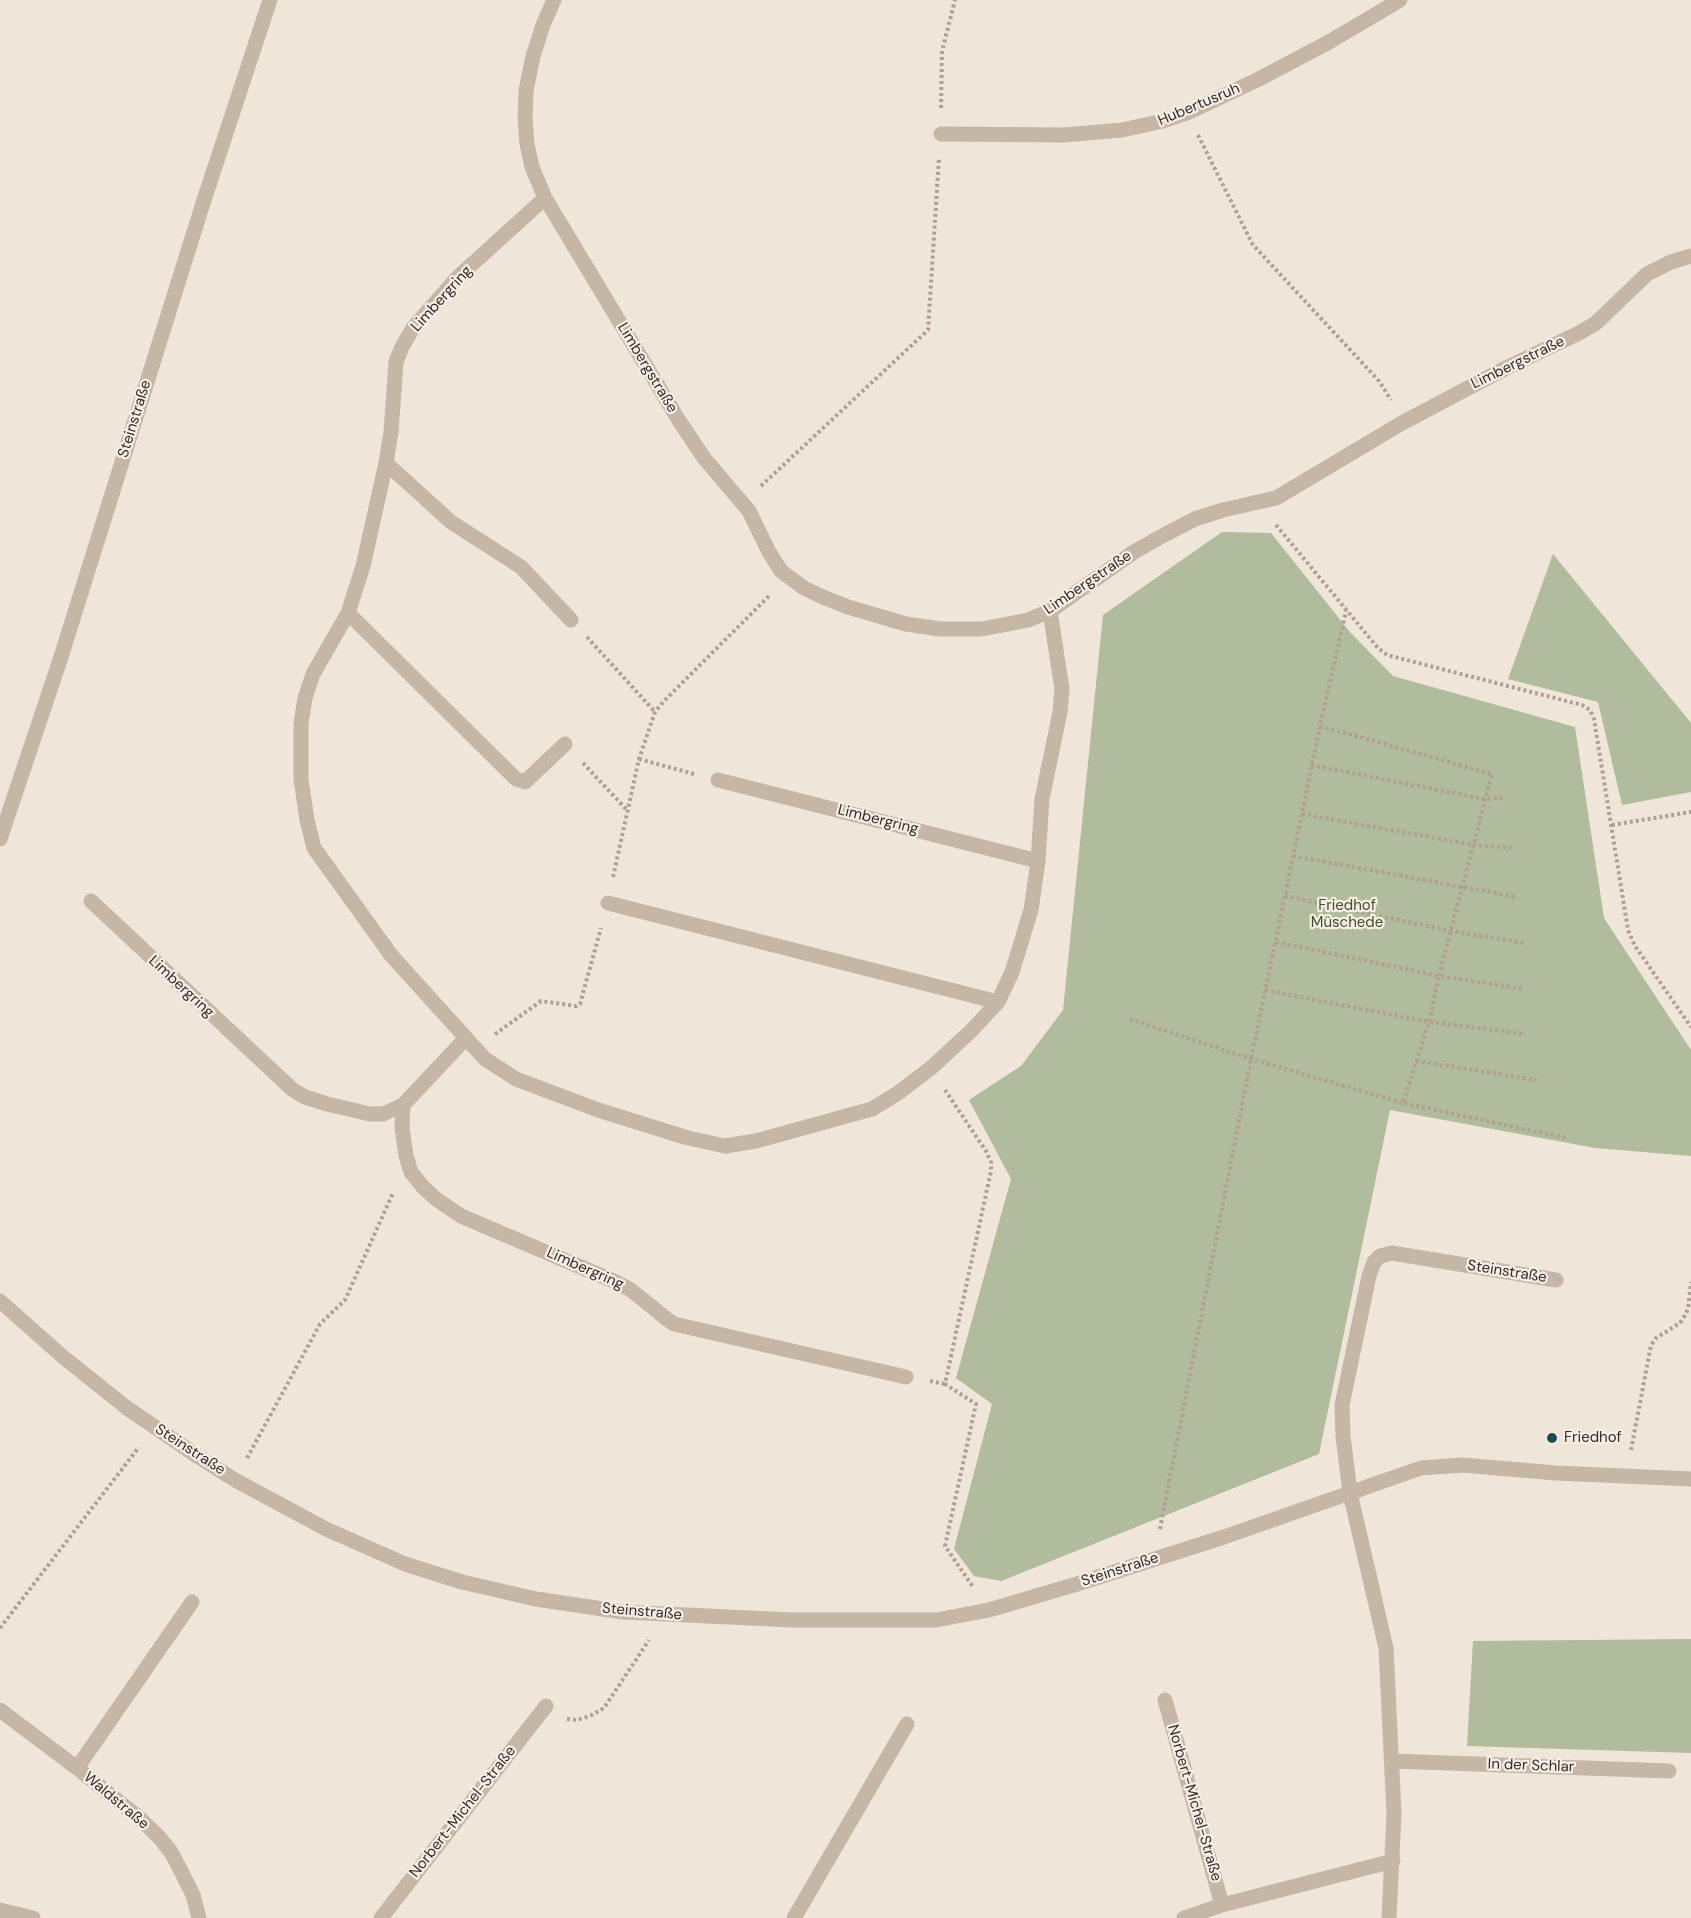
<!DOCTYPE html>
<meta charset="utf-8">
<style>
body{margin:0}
canvas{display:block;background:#efe5d9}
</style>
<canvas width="1691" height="1918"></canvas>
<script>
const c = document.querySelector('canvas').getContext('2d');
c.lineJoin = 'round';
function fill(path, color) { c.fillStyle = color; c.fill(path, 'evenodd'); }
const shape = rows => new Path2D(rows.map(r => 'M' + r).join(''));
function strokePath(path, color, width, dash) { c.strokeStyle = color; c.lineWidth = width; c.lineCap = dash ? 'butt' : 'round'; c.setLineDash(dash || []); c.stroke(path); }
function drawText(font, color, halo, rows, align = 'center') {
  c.font = font + ' "DM Sans",sans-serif'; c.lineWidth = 4.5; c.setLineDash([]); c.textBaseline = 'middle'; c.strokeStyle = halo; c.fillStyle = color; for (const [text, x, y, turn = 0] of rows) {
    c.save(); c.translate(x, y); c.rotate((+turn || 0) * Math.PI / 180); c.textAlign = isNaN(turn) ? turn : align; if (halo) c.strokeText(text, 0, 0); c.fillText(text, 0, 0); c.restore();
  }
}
fill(shape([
 [1222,532,1271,533,1350,632,1393,676,1575,727,1604,918,1691,1050,1691,1156,1595,1148,1390,1110,1319,1454,1001,1581,974,1576,954,1549,992,1404,956,1378,1011,1179,969,1100,1021,1066,1063,1010,1103,615],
 [1553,554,1691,723,1691,792,1622,805,1598,702,1508,679],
 [1691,1639,1691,1753,1467,1746,1473,1641]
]), '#b0bc9b');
strokePath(shape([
 [941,108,942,51,955,0],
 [1198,135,1253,245,1379,381,1391,400],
 [761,486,928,330,939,158],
 [1276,525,1378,648,1387,655,1582,705,1590,710,1594,719,1628,930,1635,946,1691,1027],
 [587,637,655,712],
 [1320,726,1492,774,1439,976,1524,989],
 [639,759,694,774],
 [583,763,627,810],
 [1311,765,1484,799,1504,798],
 [1302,814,1474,845,1511,848],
 [1612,825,1691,812],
 [1293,856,1517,897],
 [613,877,639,759,655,712,664,701,770,595],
 [1285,896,1451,931,1523,943],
 [1276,942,1439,976,1429,1022,1403,1103,1566,1138],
 [1265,990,1429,1022,1526,1034],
 [1130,1019,1251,1059,1403,1103],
 [495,1034,541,1001,576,1006,580,1004,601,928],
 [1416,1061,1537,1080],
 [945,1090,986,1151,991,1162,991,1171,945,1384,976,1404,945,1546,973,1587],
 [930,1381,945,1384],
 [1631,1450,1651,1345,1656,1338,1680,1323,1684,1317,1688,1309,1691,1282],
 [247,1458,320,1324,345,1300,393,1193],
 [1160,1529,1251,1059,1320,726,1346,611],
 [0,1628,139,1447],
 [567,1719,577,1720,590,1716,604,1708,649,1640]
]), '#b1a091', 4, [3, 3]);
strokePath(shape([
 [554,0,543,25,533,56,526,91,525,119,527,144,532,167,545,198,678,419,704,458,749,511,769,552,781,571,804,588,823,597,848,607,906,624,940,629,982,629,1028,620,1050,611,1134,552,1164,535,1195,519,1223,510,1276,498,1402,423,1506,368,1579,333,1596,323,1647,274,1671,262,1691,256],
 [941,134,1064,135,1122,130,1163,121,1187,113,1259,79,1329,42,1400,0],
 [545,198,458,277,413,328,402,347,396,362,391,432,386,463,363,566,348,613,313,674,305,698,301,724,301,779,307,820,314,848,391,955,485,1059,516,1079,598,1110,688,1138,725,1146,756,1141,872,1109,898,1093,931,1068,972,1030,998,1002,1012,972,1031,910,1038,861,1042,799,1060,712,1062,689,1050,611],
 [386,463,451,522,521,567,571,620],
 [348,613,516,779,525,782,565,744],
 [718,780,1038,861],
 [0,839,60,660,204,200,270,0],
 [91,901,293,1090,305,1097,327,1104,370,1114,383,1114,403,1105,402,1127,406,1156,411,1172,423,1187,436,1199,461,1216,616,1282,631,1290,668,1320,674,1324,906,1377],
 [608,903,998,1002],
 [403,1105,466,1038],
 [0,1301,62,1356,127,1408,197,1456,235,1480,326,1529,405,1564,462,1582,536,1599,623,1612,792,1620,936,1620,989,1610,1077,1584,1224,1537,1421,1468,1462,1465,1556,1473,1691,1479],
 [1165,1700,1222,1905],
 [0,1710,77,1768,137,1816,159,1837,171,1852,180,1869,193,1895,199,1918],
 [1392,1761,1669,1771],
 [77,1768,192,1602],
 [0,1910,33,1918],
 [381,1918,546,1706],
 [794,1918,907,1724],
 [1184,1918,1222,1905,1393,1861],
 [1389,1918,1394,1814,1386,1648,1350,1493,1343,1436,1342,1405,1369,1276,1374,1262,1380,1256,1392,1253,1556,1280]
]), '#c6b6a6', 15);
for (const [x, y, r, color] of [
 [1552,1438,6,"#204c50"]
]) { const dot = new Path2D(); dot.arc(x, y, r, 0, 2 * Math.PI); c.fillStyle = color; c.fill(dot); strokePath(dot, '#f7efe5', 2); }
drawText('15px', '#322b26', '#f7efe5', [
 ["Hubertusruh",1199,105,-23],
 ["Limbergring",442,299,-48],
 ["Limbergstraße",1518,363,-26],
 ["Limbergstraße",647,368,59],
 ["Steinstraße",135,419,-73],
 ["Limbergstraße",1088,583,-34],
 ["Limbergring",878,820,14],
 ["Limbergring",181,987,43],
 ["Limbergring",585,1269,24],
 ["Steinstraße",1507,1272,9],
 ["Steinstraße",190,1450,33],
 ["Steinstraße",1120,1570,-18],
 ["Steinstraße",642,1612,5],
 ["In der Schlar",1531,1766,2],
 ["Waldstraße",116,1801,40],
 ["Norbert-Michel-Straße",1194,1803,74],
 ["Norbert-Michel-Straße",463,1812,-52]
]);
drawText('15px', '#414f2c', '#f7efe5', [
 ["Friedhof",1347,906],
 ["Müschede",1347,923]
]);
drawText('15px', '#322b26', '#f7efe5', [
 ["Friedhof",1564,1438]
], 'left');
</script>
